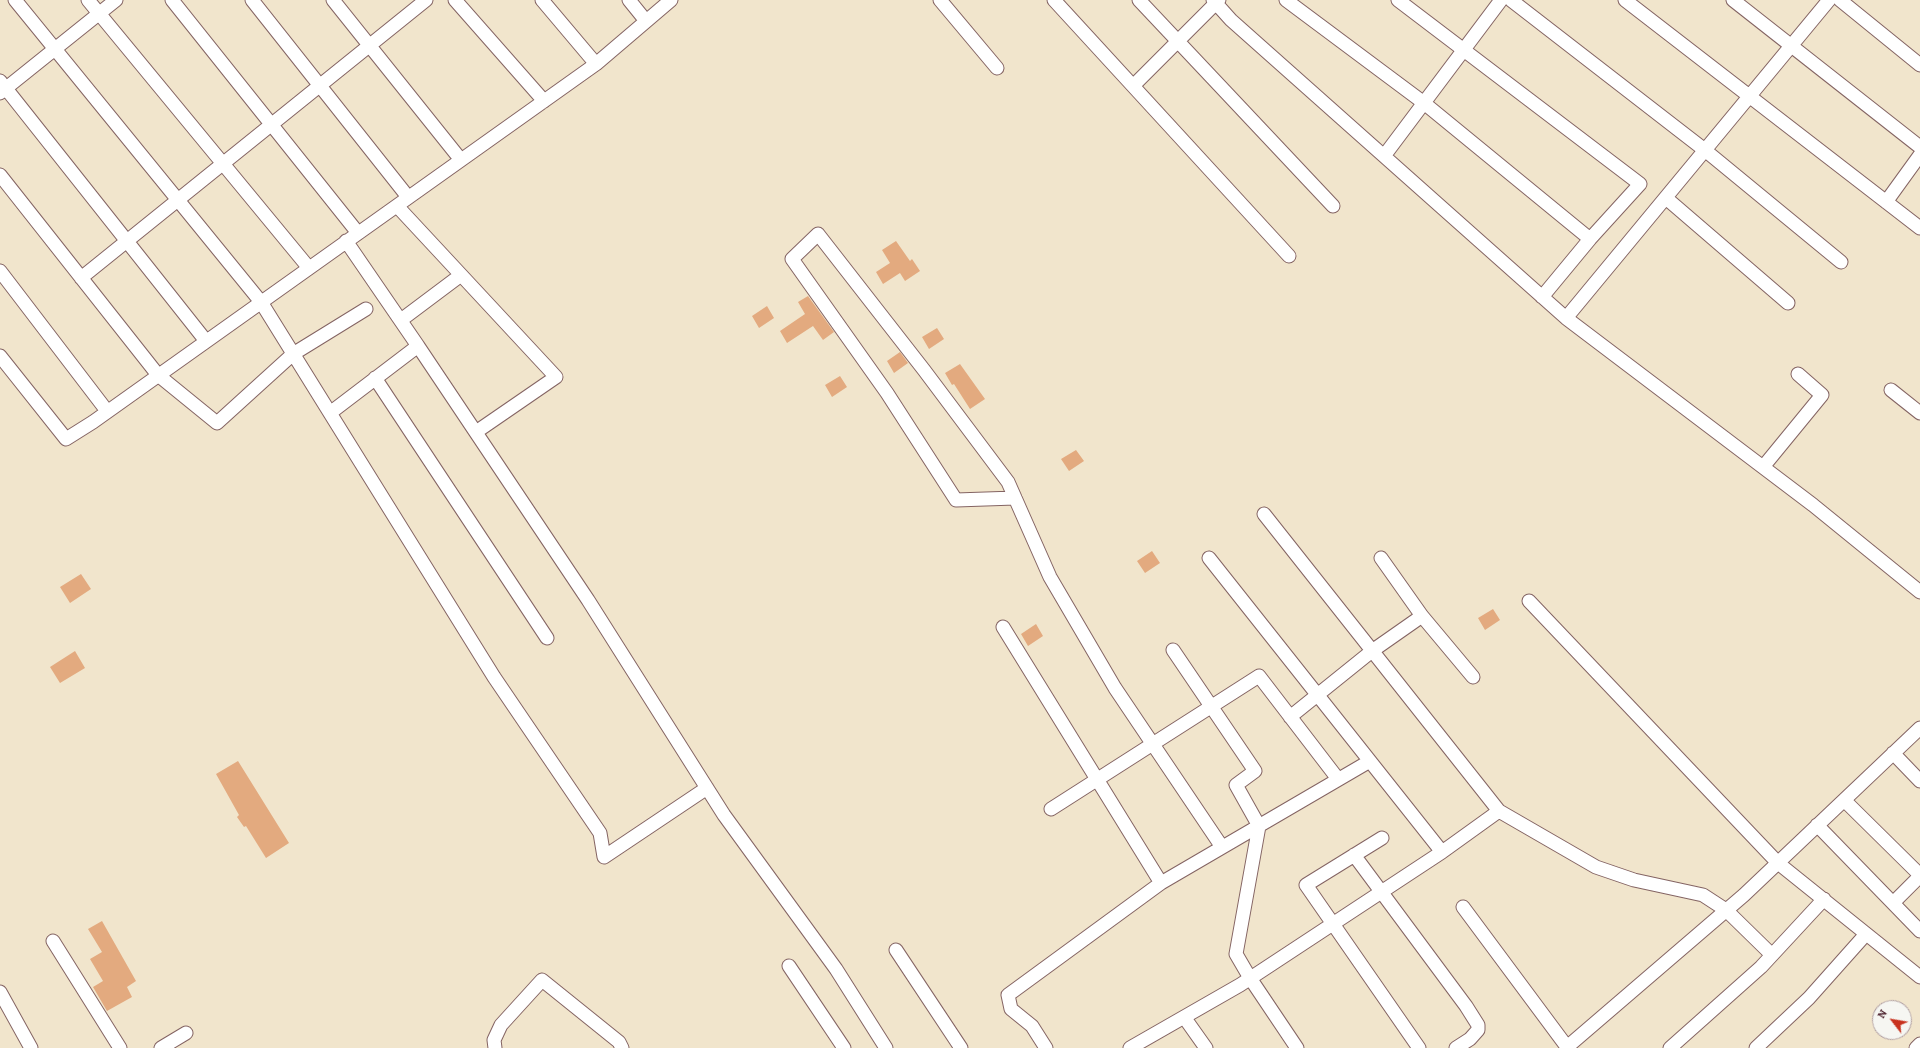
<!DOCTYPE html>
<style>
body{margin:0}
#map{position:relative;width:1920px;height:1048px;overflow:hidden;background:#f1e5cc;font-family:Alegreya,serif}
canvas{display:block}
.north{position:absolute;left:1872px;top:1000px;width:40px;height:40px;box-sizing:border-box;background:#f6f6f2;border:1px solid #b1a0a2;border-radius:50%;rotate:301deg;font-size:11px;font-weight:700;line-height:16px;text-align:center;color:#4a1f2b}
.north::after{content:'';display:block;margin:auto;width:14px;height:18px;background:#c8321e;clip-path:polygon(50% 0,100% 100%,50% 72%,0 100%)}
</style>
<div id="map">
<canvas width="1920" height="1048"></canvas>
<div class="north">N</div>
</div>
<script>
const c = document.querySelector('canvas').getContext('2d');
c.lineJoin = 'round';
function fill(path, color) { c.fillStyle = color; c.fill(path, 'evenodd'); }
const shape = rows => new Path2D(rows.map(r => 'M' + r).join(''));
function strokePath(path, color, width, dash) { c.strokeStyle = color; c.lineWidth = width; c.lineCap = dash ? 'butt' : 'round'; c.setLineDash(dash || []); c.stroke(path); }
fill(shape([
 [896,241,910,261,912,259,920,271,905,281,900,273,883,284,876,272,890,263,882,250],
 [808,296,834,332,823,340,813,326,787,343,780,331,805,314,798,302],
 [767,306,774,318,759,328,752,316],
 [937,328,944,339,929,349,922,337],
 [900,352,908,363,894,373,887,361],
 [960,364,985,399,970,409,954,384,952,385,945,373],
 [840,376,847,387,832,397,825,385],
 [1076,450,1084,461,1069,471,1061,459],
 [1152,551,1160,563,1145,573,1137,561],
 [81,574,91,589,70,603,60,587],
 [1493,609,1500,620,1485,630,1478,618],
 [1036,624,1043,636,1028,646,1021,634],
 [75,651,85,668,60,683,50,667],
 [238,761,289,843,266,858,246,826,244,827,237,817,239,815,216,774],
 [102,921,136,981,127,987,132,997,107,1011,93,987,103,981,90,959,102,952,88,929]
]), '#e3aa7f');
const street = shape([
 [15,0,261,302,494,677,600,833,604,857,707,788],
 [88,0,309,268],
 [172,0,358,233],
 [252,0,408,197],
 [333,0,461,160],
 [455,0,544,101],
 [542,0,596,64],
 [629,0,646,21],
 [940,0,997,68],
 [1054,0,1289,256],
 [1139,0,1333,206],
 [1213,0,1231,20,1566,318,1813,505,1920,592],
 [1286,0,1424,103,1590,239,1542,297],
 [1398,0,1640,184,1590,239],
 [1511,0,1706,151,1841,262],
 [1625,0,1920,228],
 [1733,0,1920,147],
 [1840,0,1920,65],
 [0,81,206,341],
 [1133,86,1219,0],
 [0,93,116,0],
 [1384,156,1501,0],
 [0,175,158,375,217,423,293,354,366,309],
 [1666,198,1788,303],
 [1886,202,1920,155],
 [397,206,556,377,476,432],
 [0,271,107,411],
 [81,278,426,0],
 [1566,318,1829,0],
 [401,320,461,275],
 [418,346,588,600,724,815,836,969,886,1048],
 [0,356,66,439,93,422,596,64,671,0],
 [375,378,547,638],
 [1891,390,1920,413],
 [330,413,418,346,346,241],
 [1763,467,1822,395,1798,374],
 [1015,498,956,500,887,393,792,259,818,234,924,370,1008,482,1050,577,1115,688,1222,847],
 [1264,514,1499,811,1442,852],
 [1381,558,1422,616,1473,677],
 [1529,601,1778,863,1920,977],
 [1003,627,1161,883],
 [1173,650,1255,771,1236,785,1259,826,1236,954,1250,978,1297,1048],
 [1290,717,1372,651,1422,616],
 [1893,753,1920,781],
 [1844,800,1920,875],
 [1051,809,1259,676,1338,779],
 [1499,811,1596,867,1634,880,1703,895,1726,910,1772,955],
 [1817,825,1920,931],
 [1382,838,1306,885,1419,1048],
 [1354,855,1466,1006,1478,1025,1478,1030,1470,1039,1456,1048],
 [1893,903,1920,876],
 [1463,907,1567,1047],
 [53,941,120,1048],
 [896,950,961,1048],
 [789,966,844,1048],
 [0,992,31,1048],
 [1184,1017,1206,1048],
 [161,1048,186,1033],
 [495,1048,494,1040,501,1025,542,980,619,1042,622,1048],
 [1046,1048,1032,1026,1011,1009,1008,995,1161,883,1370,761],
 [1130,1048,1240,985,1442,852,1209,558],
 [1566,1048,1744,895,1920,728],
 [1670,1048,1761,967,1824,899],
 [1756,1048,1809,998,1866,934],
 [1916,1048,1920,1044]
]);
strokePath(street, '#846463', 15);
strokePath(street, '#fff', 13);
</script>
